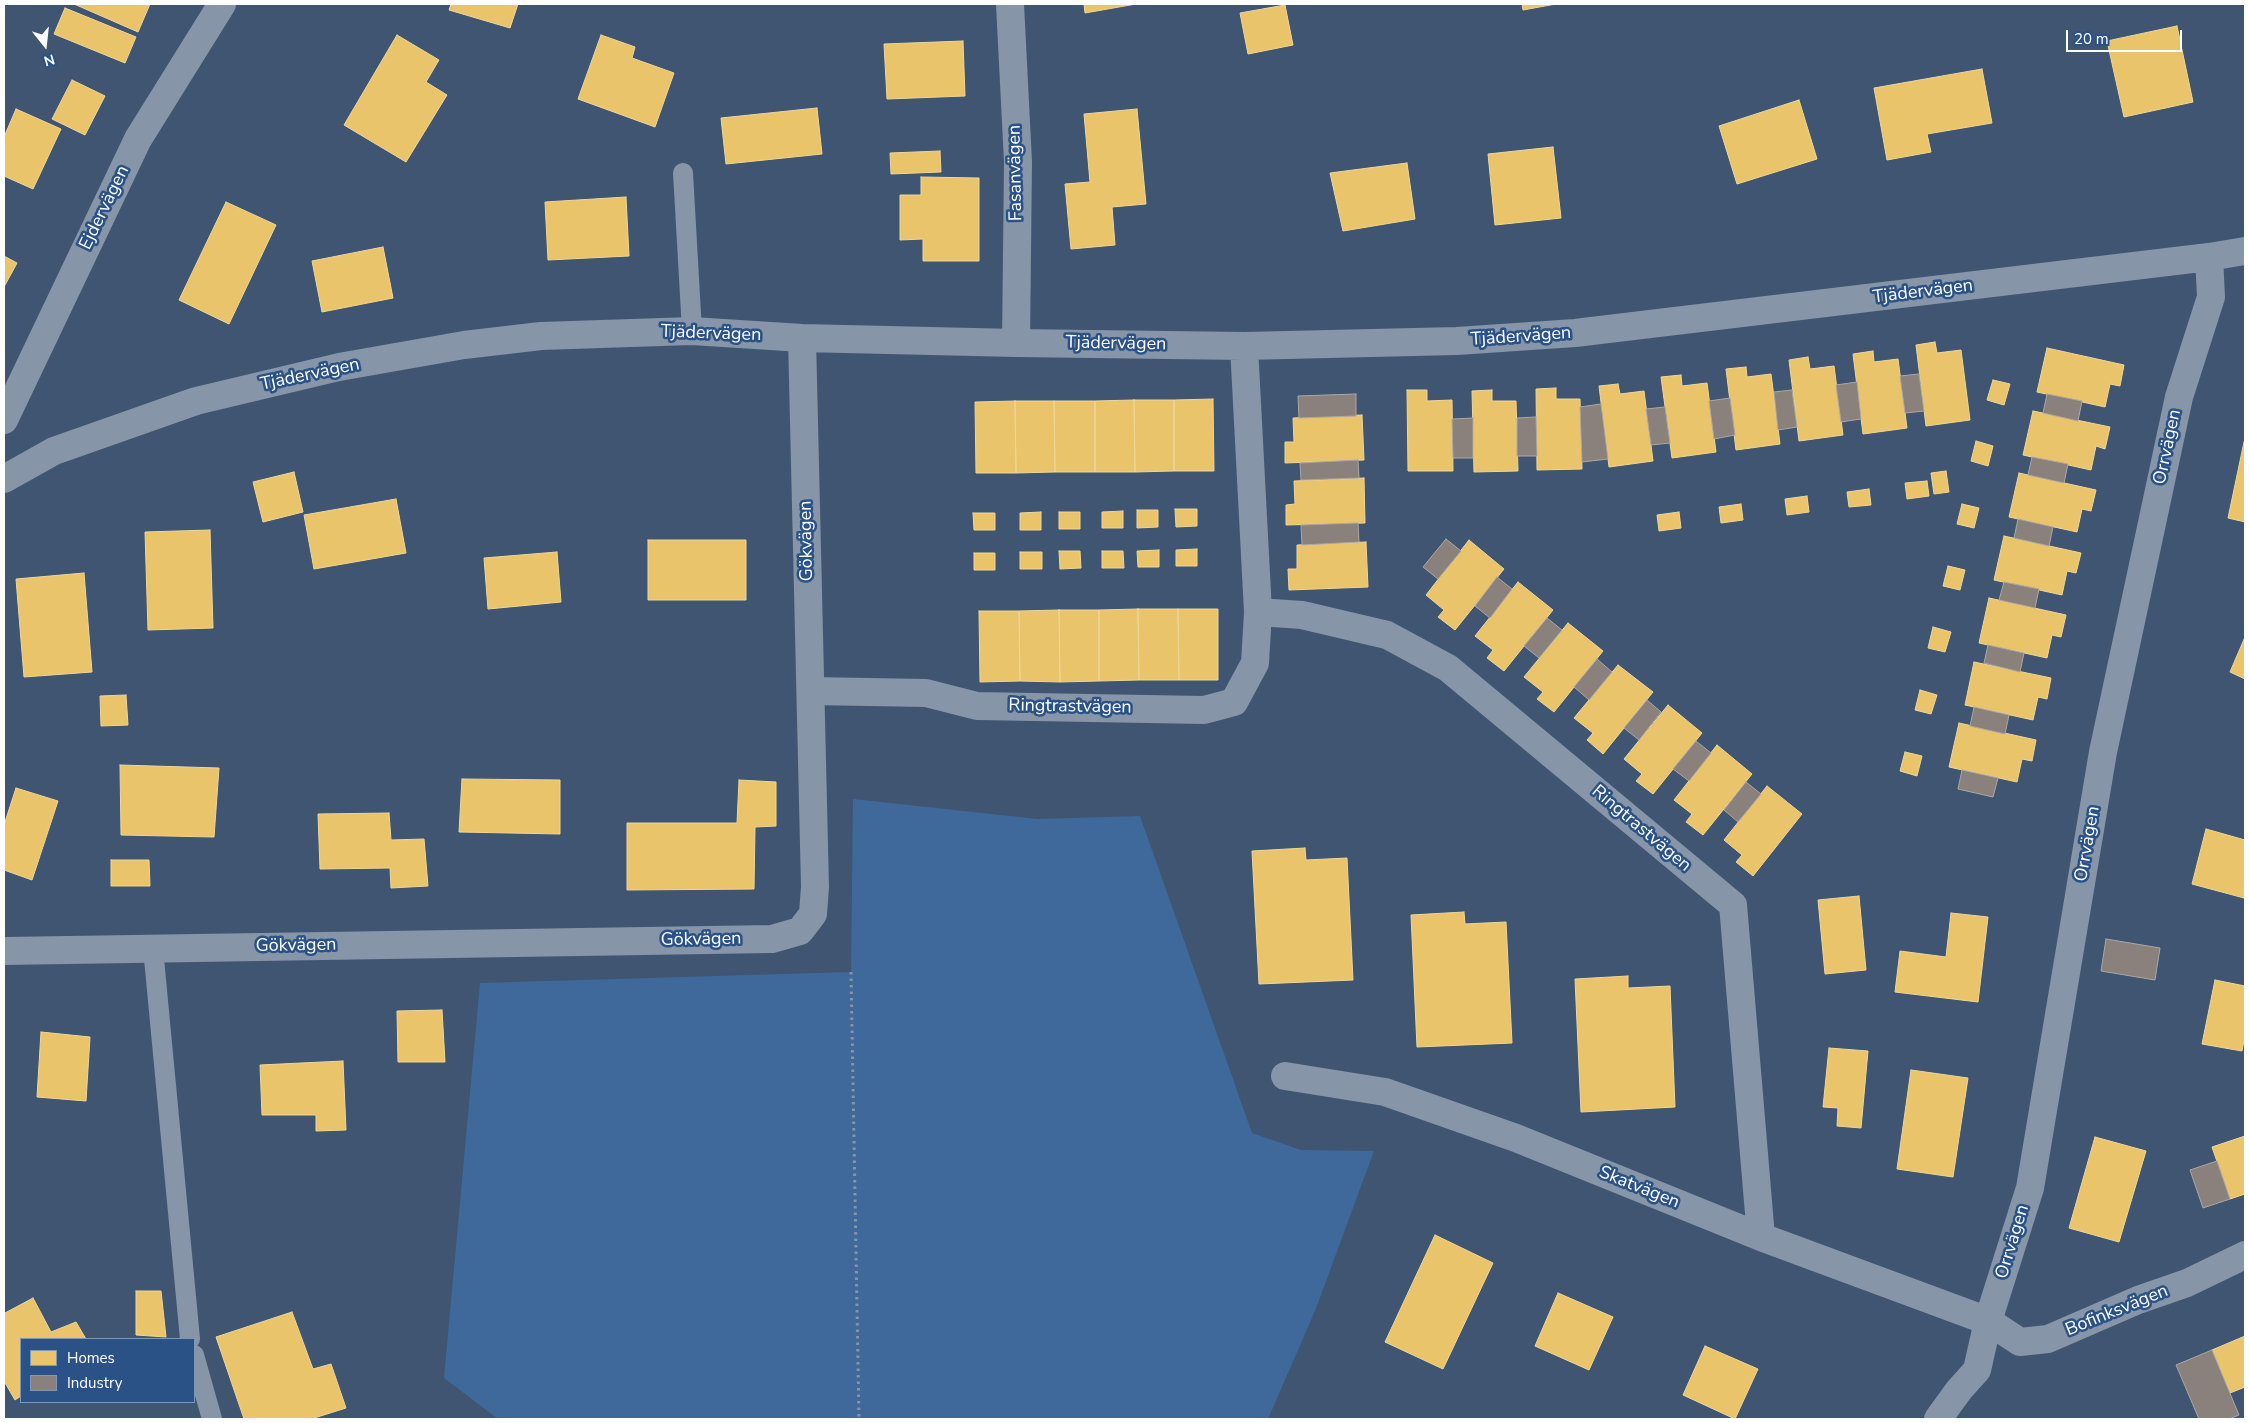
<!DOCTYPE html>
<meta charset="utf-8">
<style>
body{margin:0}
#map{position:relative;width:2249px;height:1423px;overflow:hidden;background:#3f5571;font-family:"Nunito Sans",sans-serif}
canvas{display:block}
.frame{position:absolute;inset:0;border:5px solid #fff;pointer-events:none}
.legend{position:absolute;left:20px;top:1338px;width:175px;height:65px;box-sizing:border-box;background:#2a5286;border:1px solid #7f97b6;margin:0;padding:6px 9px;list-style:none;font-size:15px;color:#fff}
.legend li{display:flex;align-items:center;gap:10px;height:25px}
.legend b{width:25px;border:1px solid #7f97b6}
.north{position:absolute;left:20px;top:20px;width:50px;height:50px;-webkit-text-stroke:4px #2a5286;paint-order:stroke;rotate:164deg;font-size:14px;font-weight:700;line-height:20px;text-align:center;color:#fff}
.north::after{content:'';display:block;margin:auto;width:18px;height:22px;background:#fff;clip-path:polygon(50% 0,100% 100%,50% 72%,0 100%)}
.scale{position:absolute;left:2066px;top:30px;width:116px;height:22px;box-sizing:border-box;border:2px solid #fff;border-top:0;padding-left:6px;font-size:15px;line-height:18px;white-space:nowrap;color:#fff;-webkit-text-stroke:4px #2a5286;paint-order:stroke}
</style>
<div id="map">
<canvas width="2249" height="1423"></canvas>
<div class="frame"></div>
<ul class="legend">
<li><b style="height:14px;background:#e9c46a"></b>Homes</li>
<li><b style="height:14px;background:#8a817c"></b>Industry</li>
</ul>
<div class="north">N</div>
<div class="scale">20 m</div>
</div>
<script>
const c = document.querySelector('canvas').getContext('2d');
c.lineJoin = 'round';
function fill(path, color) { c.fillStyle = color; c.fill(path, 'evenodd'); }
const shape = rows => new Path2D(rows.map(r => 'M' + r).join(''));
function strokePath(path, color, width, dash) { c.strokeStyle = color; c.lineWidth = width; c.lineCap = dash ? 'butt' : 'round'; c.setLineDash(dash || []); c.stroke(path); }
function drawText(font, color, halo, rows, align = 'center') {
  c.font = font + ' "Nunito Sans",sans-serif'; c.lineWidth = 5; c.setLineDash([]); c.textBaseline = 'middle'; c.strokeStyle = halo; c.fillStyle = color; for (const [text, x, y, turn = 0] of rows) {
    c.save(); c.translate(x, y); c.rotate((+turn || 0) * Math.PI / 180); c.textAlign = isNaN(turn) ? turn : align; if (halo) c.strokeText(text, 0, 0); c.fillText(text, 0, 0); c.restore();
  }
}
fill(shape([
 [853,799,1038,819,1140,816,1252,1133,1301,1150,1374,1151,1315,1311,1268,1419,498,1419,444,1378,480,983,851,972]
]), '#3f699b');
const homes = shape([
 [74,4,150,4,138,32,74,4],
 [451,4,518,4,510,28,449,10,451,4],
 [1084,4,1136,4,1085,13,1084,4],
 [1522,4,1556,4,1523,10,1522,4],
 [1285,5,1293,45,1248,54,1240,13,1285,5],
 [65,8,136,37,125,63,54,34,65,8],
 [2177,26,2193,102,2124,117,2107,41,2177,26],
 [397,35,439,60,426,82,447,95,406,162,344,125,397,35],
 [601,35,635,47,632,58,674,73,655,127,578,99,601,35],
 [963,41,965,96,887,99,884,44,963,41],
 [1982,69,1992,123,1927,134,1931,152,1887,160,1874,88,1982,69],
 [72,80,105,96,85,135,52,119,72,80],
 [1799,100,1817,159,1737,184,1719,126,1799,100],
 [817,108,822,154,726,164,721,118,817,108],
 [16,109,61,129,33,189,4,176,4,137,16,109],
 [1137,109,1146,204,1112,207,1115,245,1071,249,1065,184,1090,182,1084,114,1137,109],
 [1553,147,1561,218,1495,225,1488,154,1553,147],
 [940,151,941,172,891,174,890,153,940,151],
 [1407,163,1415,219,1343,231,1330,173,1407,163],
 [921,177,979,178,979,261,923,261,923,239,900,240,900,195,921,195,921,177],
 [626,197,629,256,548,260,545,202,626,197],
 [226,202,276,225,229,324,179,300,226,202],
 [383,247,393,298,322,312,312,261,383,247],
 [4,256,17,263,4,287,4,256],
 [1935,342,1937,353,1961,350,1970,420,1926,426,1916,345,1935,342],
 [2047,348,2124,365,2120,386,2110,384,2105,407,2037,392,2047,348],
 [1873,351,1874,362,1898,359,1907,428,1863,434,1853,354,1873,351],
 [1808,357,1810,369,1834,366,1843,435,1799,441,1789,360,1808,357],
 [1746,367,1747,377,1771,374,1780,444,1736,450,1726,369,1746,367],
 [1681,375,1682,386,1707,383,1716,452,1672,458,1661,377,1681,375],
 [1993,380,2010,384,2004,405,1987,400,1993,380],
 [1618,384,1620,394,1644,391,1653,461,1609,467,1599,386,1618,384],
 [1556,388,1556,399,1580,399,1582,469,1537,470,1536,389,1556,388],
 [1407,390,1427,390,1427,401,1452,400,1453,471,1408,471,1407,390],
 [1492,390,1492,401,1516,401,1518,471,1474,472,1472,391,1492,390],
 [1213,399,1214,471,1174,471,1174,400,1213,399],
 [1134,400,1135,472,1095,472,1095,401,1134,400],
 [1134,400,1174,400,1174,471,1135,472,1134,400],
 [1015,401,1016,473,976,473,975,402,1015,401],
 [1015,401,1054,401,1055,472,1016,473,1015,401],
 [1054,401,1095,401,1095,472,1055,472,1054,401],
 [2033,411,2110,427,2105,449,2096,446,2091,470,2023,455,2033,411],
 [1362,415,1364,460,1285,463,1285,442,1294,442,1293,418,1362,415],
 [1976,441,1993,446,1988,466,1971,461,1976,441],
 [2244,442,2245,443,2245,522,2228,518,2244,442],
 [1946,471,1949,492,1934,494,1931,473,1946,471],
 [294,472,303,512,263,522,253,482,294,472],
 [2019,473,2096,490,2091,511,2082,509,2077,532,2009,517,2019,473],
 [1364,478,1365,523,1286,525,1286,505,1295,504,1294,481,1364,478],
 [1927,481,1929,496,1907,499,1905,483,1927,481],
 [1869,489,1871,505,1849,507,1847,492,1869,489],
 [1807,496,1809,512,1787,515,1785,499,1807,496],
 [396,499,406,553,314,569,304,515,396,499],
 [1741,504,1743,520,1721,523,1719,507,1741,504],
 [1962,504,1979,508,1974,528,1957,524,1962,504],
 [1175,509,1197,509,1197,526,1176,527,1175,509],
 [1137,510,1158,510,1158,527,1137,528,1137,510],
 [1123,511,1123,528,1102,528,1102,512,1123,511],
 [1041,512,1041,530,1020,530,1020,513,1041,512],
 [1059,512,1080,512,1080,529,1059,529,1059,512],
 [1679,512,1681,528,1659,531,1657,515,1679,512],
 [973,513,995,513,995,530,974,530,973,513],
 [210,530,213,628,148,630,145,532,210,530],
 [2004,536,2081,553,2076,573,2067,571,2062,595,1994,580,2004,536],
 [648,540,746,540,746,600,648,600,648,540],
 [1469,540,1504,569,1455,630,1438,617,1444,610,1426,595,1469,540],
 [1366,542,1368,587,1289,590,1288,569,1297,569,1297,545,1366,542],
 [1197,549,1197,566,1176,566,1176,550,1197,549],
 [1159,550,1159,567,1138,567,1137,551,1159,550],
 [1059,551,1080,551,1081,568,1060,569,1059,551],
 [1102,551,1123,551,1124,568,1102,568,1102,551],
 [557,552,561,602,488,609,484,558,557,552],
 [1020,552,1042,552,1042,569,1020,569,1020,552],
 [974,553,995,553,995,570,974,570,974,553],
 [1948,566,1965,570,1960,590,1943,586,1948,566],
 [84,573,92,672,24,677,16,579,84,573],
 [1518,582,1553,610,1504,671,1487,658,1493,650,1475,636,1518,582],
 [1989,598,2066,615,2061,637,2052,635,2047,658,1979,643,1989,598],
 [1138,609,1139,680,1099,681,1099,610,1138,609],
 [1138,609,1178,609,1179,680,1139,680,1138,609],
 [1178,609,1218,609,1218,680,1179,680,1178,609],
 [1059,610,1060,682,1020,681,1019,611,1059,610],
 [1059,610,1099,610,1099,681,1060,682,1059,610],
 [979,611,1019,611,1020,681,980,682,979,611],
 [1568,623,1603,651,1554,712,1537,699,1543,692,1524,677,1568,623],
 [1933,627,1951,632,1945,652,1928,648,1933,627],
 [2245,637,2245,679,2230,672,2245,637],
 [1974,662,2051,678,2047,699,2038,697,2033,720,1965,705,1974,662],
 [1618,665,1653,692,1603,754,1587,740,1593,733,1574,718,1618,665],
 [1920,690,1937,695,1931,714,1915,710,1920,690],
 [126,695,128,725,101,726,100,696,126,695],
 [1668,705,1702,733,1653,794,1636,781,1642,774,1624,759,1668,705],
 [1959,723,2036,740,2032,761,2022,759,2017,782,1949,767,1959,723],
 [1717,745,1752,774,1703,835,1686,822,1692,814,1674,800,1717,745],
 [1905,752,1922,756,1917,776,1900,771,1905,752],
 [120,765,219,768,214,837,121,835,120,765],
 [462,779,560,780,560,834,459,832,462,779],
 [739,780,776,782,776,826,755,827,754,889,627,890,627,823,737,823,739,780],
 [1767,786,1802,814,1753,876,1736,862,1742,855,1724,840,1767,786],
 [16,788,58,801,32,880,4,870,4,825,16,788],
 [389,813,391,840,424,839,428,886,391,888,390,868,320,869,318,814,389,813],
 [2206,829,2245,840,2244,898,2192,884,2206,829],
 [1305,848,1306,860,1347,858,1353,980,1259,984,1252,851,1305,848],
 [111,860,149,860,150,886,111,886,111,860],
 [1859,896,1866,970,1825,974,1818,900,1859,896],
 [1464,912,1465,924,1506,922,1512,1043,1417,1047,1411,915,1464,912],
 [1951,913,1988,917,1978,1002,1895,992,1900,951,1946,957,1951,913],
 [1628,976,1628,988,1670,986,1675,1107,1581,1112,1575,979,1628,976],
 [2215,980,2245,986,2245,1035,2242,1051,2202,1044,2215,980],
 [442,1010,445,1062,398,1062,397,1011,442,1010],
 [41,1032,90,1037,86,1101,37,1097,41,1032],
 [1829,1048,1868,1051,1861,1128,1837,1126,1838,1108,1823,1107,1829,1048],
 [343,1061,346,1130,316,1131,316,1115,262,1115,260,1065,343,1061],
 [1911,1070,1968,1078,1953,1177,1897,1169,1911,1070],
 [2245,1136,2245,1194,2230,1199,2212,1147,2245,1136],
 [2095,1137,2146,1151,2119,1242,2069,1228,2095,1137],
 [1435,1235,1493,1263,1443,1369,1385,1342,1435,1235],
 [136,1291,161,1291,166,1337,136,1335,136,1291],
 [1558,1293,1613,1317,1589,1370,1535,1346,1558,1293],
 [33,1298,51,1332,76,1322,86,1339,21,1339,21,1396,15,1400,4,1381,4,1311,5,1313,33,1298],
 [292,1312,313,1369,331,1364,346,1408,311,1419,244,1419,216,1337,292,1312],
 [2245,1336,2245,1387,2230,1393,2212,1350,2245,1336],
 [1705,1346,1758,1369,1735,1419,1683,1395,1705,1346]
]);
fill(homes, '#e9c46a');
strokePath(homes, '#f0d697', 1);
const industry = shape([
 [1919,374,1924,411,1905,413,1900,376,1919,374],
 [1857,382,1861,419,1841,422,1836,385,1857,382],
 [1792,390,1797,427,1778,430,1774,392,1792,390],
 [1356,394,1356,416,1299,418,1298,396,1356,394],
 [2047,394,2082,401,2078,421,2043,413,2047,394],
 [1730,398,1735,435,1714,439,1709,401,1730,398],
 [1601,404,1608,459,1582,462,1580,407,1601,404],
 [1665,407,1670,443,1651,445,1646,409,1665,407],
 [1536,417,1537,456,1517,456,1517,418,1536,417],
 [1473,418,1473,458,1453,458,1452,419,1473,418],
 [2032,457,2068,464,2064,483,2028,475,2032,457],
 [1358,460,1359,478,1301,480,1300,463,1358,460],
 [2018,519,2053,527,2049,546,2014,538,2018,519],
 [1358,523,1359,542,1302,545,1301,525,1358,523],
 [1446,539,1461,551,1438,579,1423,567,1446,539],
 [1497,577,1512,589,1490,618,1475,606,1497,577],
 [2004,582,2039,589,2035,608,1999,600,2004,582],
 [1547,618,1562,630,1539,658,1524,646,1547,618],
 [1988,645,2024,653,2020,672,1984,663,1988,645],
 [1597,659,1612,672,1589,700,1574,687,1597,659],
 [1647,700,1661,712,1639,740,1624,728,1647,700],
 [1974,707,2009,715,2005,734,1970,726,1974,707],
 [1696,741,1711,753,1689,781,1673,769,1696,741],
 [1962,770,1998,778,1993,797,1958,789,1962,770],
 [1746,782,1761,794,1738,822,1724,810,1746,782],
 [2106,939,2160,948,2155,980,2101,971,2106,939],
 [2217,1161,2230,1199,2203,1208,2190,1170,2217,1161],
 [2212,1350,2239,1415,2229,1419,2199,1419,2176,1365,2212,1350]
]);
fill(industry, '#8a817c');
strokePath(industry, '#ada7a3', 1);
strokePath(shape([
 [851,972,859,1419]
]), '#8695a7', 3, [2.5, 4]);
strokePath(shape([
 [683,173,692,331],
 [153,948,190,1339],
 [194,1355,212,1419]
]), '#8695a7', 20);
strokePath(shape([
 [1010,4,1018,162,1016,343],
 [4,420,138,139,222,4],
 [4,479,54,451,196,401,339,367,464,345,541,336,692,331,802,338,1016,343,1244,346,1457,341,1575,333,2209,257,2245,251],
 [1258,612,1302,615,1387,635,1448,668,1733,905,1761,1237],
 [811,691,926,693,977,706,1204,710,1234,702,1255,663,1258,612,1244,346],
 [4,951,772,939,800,931,813,914,815,887,802,338],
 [1285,1076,1385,1092,1516,1138,1761,1237,1988,1321,2020,1342,2048,1339,2138,1300,2187,1283,2245,1255],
 [1938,1419,1959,1390,1977,1370,1988,1321,2030,1188,2103,752,2179,397,2211,297,2209,257]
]), '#8695a7', 28);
drawText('18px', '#fff', '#2a5286', [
 ["Fasanvägen",1016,173,-91],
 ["Ejdervägen",105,208,-64],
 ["Tjädervägen",1923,292,-7],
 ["Tjädervägen",711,334,2],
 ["Tjädervägen",1521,337,-4],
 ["Tjädervägen",1116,344,1],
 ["Tjädervägen",310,375,-12],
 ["Orrvägen",2168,447,-78],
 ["Gökvägen",807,541,-91],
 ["Ringtrastvägen",1070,707,1],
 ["Ringtrastvägen",1641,829,40],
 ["Orrvägen",2088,844,-80],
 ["Gökvägen",701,940,-1],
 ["Gökvägen",296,946,-1],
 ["Skatvägen",1639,1188,22],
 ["Orrvägen",2013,1242,-73],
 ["Bofinksvägen",2117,1311,-22]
]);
</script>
